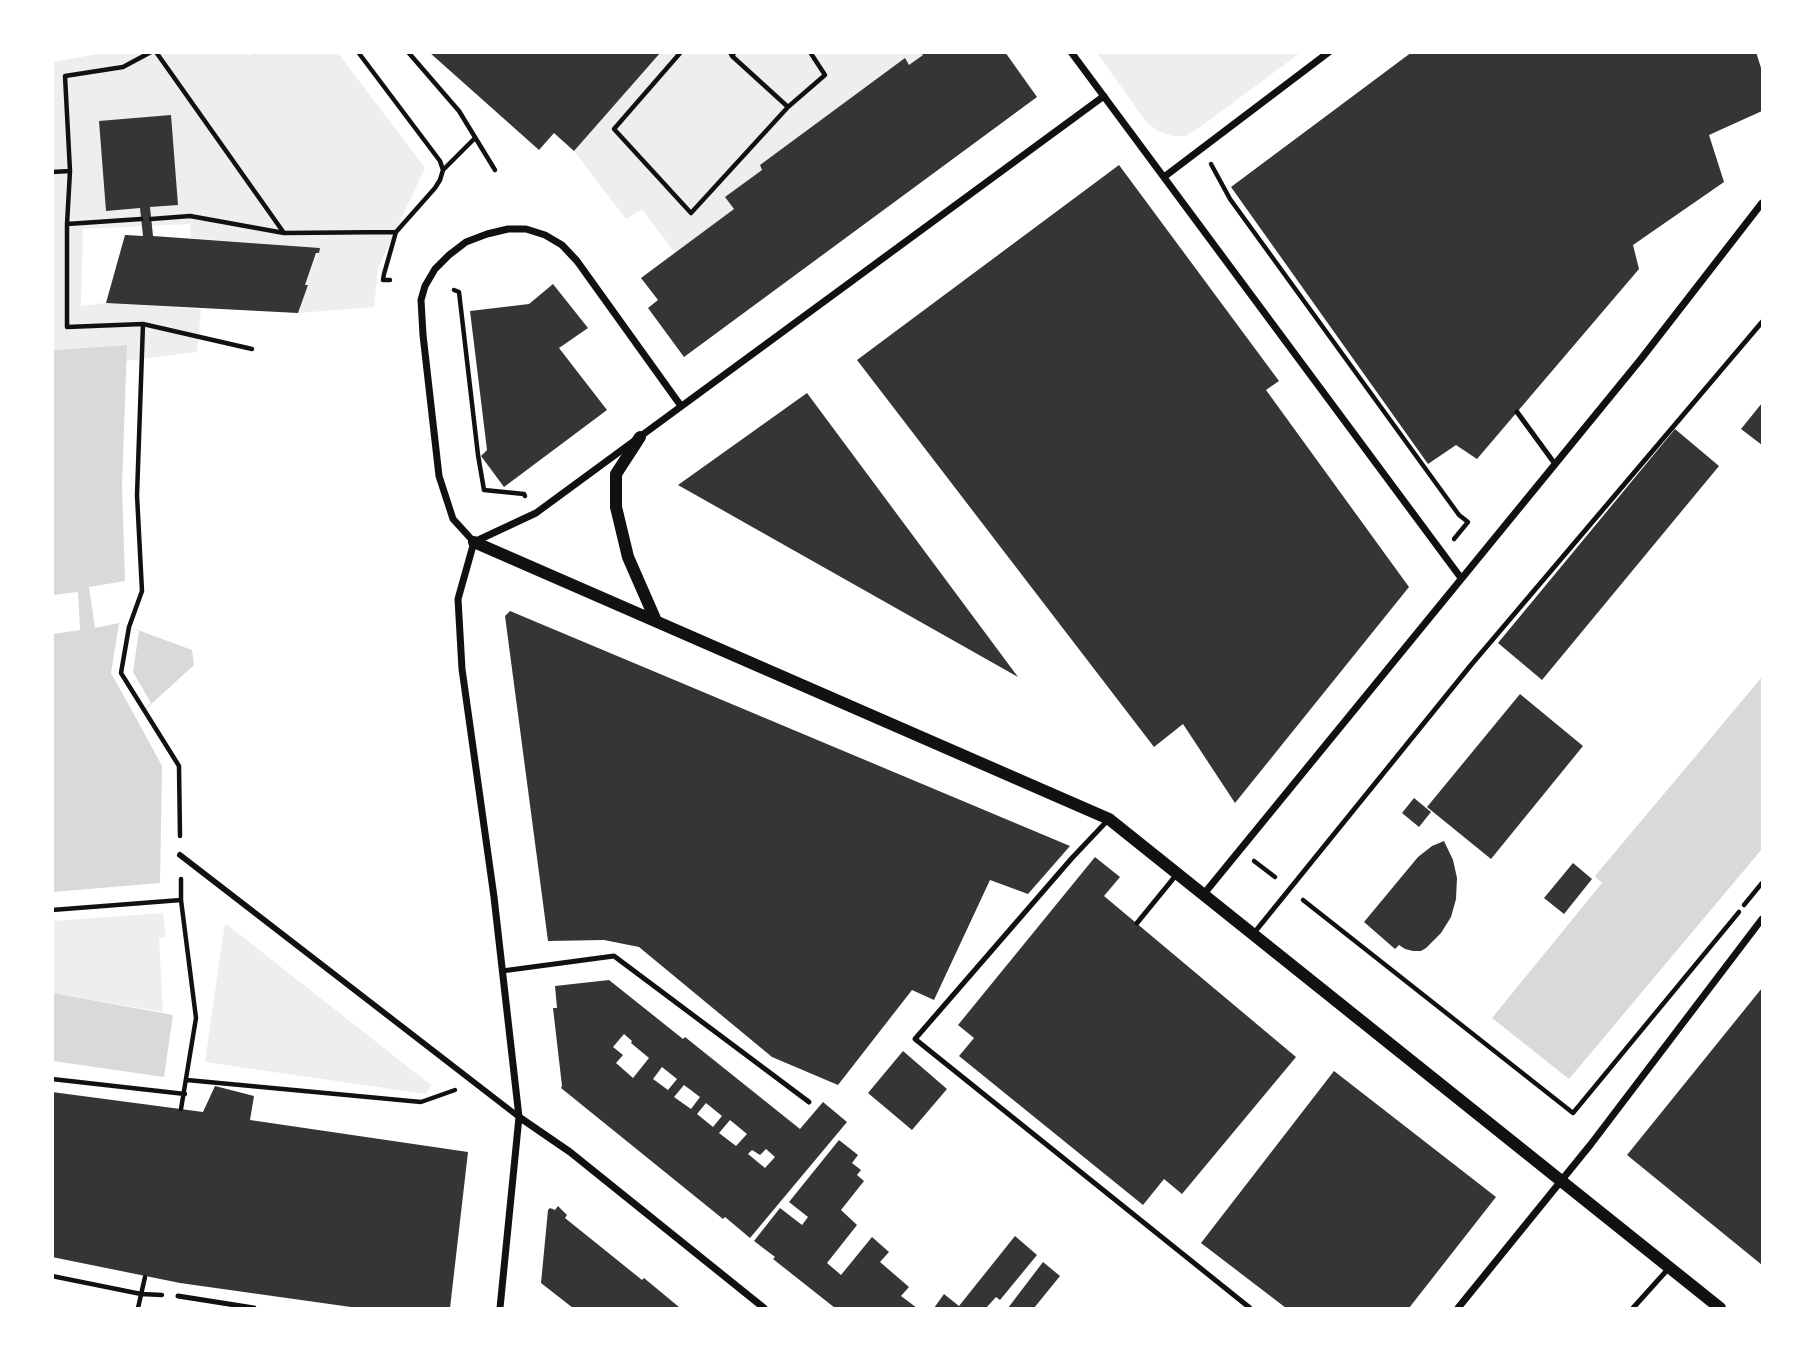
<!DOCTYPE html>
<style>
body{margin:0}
#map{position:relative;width:1815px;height:1361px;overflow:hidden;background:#fff;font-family:"Varela Round",sans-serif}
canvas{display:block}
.frame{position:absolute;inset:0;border:54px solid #fff;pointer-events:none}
</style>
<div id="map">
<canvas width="1815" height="1361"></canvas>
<div class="frame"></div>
</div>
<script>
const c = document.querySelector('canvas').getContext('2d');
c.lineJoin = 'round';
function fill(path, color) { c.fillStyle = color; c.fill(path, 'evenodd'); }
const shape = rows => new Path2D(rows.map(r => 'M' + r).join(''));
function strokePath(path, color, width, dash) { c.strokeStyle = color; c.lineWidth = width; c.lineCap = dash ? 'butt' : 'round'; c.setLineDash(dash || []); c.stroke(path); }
fill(shape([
 [108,52,246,52,249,56,253,52,338,53,425,168,378,268,374,307,298,313,307,286,305,285,320,248,191,238,190,224,83,229,81,306,106,303,201,309,197,352,126,361,126,345,53,350,53,62],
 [921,52,923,55,909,65,904,59,760,165,762,170,726,197,734,209,675,253,642,209,626,219,574,151,661,53],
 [1097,53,1300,53,1199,128,1185,136,1173,136,1160,132,1147,123],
 [163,913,166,937,159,938,163,1012,53,993,53,921],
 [225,923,431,1085,426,1094,205,1062]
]), '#eee');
fill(shape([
 [127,345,122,486,125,581,89,587,95,628,119,623,192,650,194,665,136,718,162,766,160,883,53,892,53,350],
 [1762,677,1762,849,1569,1079,1492,1018,1602,883,1595,876],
 [53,993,173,1015,164,1077,53,1061]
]), '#d9d9d9');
fill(shape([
 [78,592,80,630,53,634,53,595],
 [119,623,139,631,133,672,151,703,136,718,111,673],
 [52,1284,103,1294,104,1298,101,1298,101,1308,53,1308]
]), '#fff');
fill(shape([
 [429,52,661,52,574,151,554,133,539,150],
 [921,52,1005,52,1037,97,684,357,648,308,658,300,641,278,734,209,725,197,762,170,760,165,905,58,909,65,923,55],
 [1412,52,1756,52,1762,71,1762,111,1709,135,1724,182,1633,245,1639,269,1477,459,1456,445,1428,464,1231,187],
 [171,115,178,205,150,207,153,236,320,248,319,253,316,253,305,285,308,285,298,313,106,303,125,235,143,236,140,208,106,211,99,121],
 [1119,165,1279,381,1266,390,1409,587,1235,803,1183,724,1154,747,857,360],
 [553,284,588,328,559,348,607,410,504,487,481,456,487,450,470,311,529,304],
 [807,393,1018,677,678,485],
 [1762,403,1762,445,1741,429],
 [1675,429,1719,466,1542,680,1498,643],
 [510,611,1070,846,1028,894,990,880,934,1000,912,990,838,1085,772,1057,639,947,604,940,548,941,505,616],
 [1520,694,1583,746,1491,859,1427,807],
 [1414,798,1431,812,1419,827,1402,813],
 [1444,841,1453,860,1457,878,1456,899,1451,917,1441,933,1426,948,1421,951,1413,951,1405,949,1399,945,1395,949,1364,922,1418,857,1432,846],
 [1095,857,1120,877,1104,896,1296,1057,1182,1194,1164,1179,1143,1205,959,1056,974,1038,958,1025],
 [1573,863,1592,879,1564,914,1544,898],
 [609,980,683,1039,685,1037,800,1129,823,1102,847,1122,750,1238,725,1217,723,1219,561,1088,562,1086,553,1008,557,1008,555,986],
 [624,1034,632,1041,631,1043,649,1058,633,1078,616,1063,623,1055,613,1047],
 [662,1067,677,1079,668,1090,653,1079],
 [684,1085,700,1097,691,1109,674,1097],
 [706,1103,722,1116,713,1127,697,1114],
 [730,1120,747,1134,736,1146,719,1133],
 [766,1149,775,1157,765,1168,748,1154,752,1150,760,1155],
 [1762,988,1762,1265,1627,1155],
 [903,1051,947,1089,912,1130,868,1093],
 [1334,1071,1496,1197,1409,1308,1286,1308,1201,1243],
 [215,1086,254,1096,250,1120,468,1152,450,1308,358,1308,180,1283,52,1257,52,1092,203,1112],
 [839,1140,858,1155,852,1163,861,1170,857,1175,864,1181,841,1210,857,1225,827,1263,841,1275,872,1237,889,1252,880,1262,909,1287,901,1296,917,1308,835,1308,773,1259,775,1257,754,1241,780,1208,802,1225,808,1217,789,1202],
 [558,1206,567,1215,565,1218,642,1280,644,1278,679,1307,678,1308,573,1308,541,1283,548,1210,550,1208,555,1210],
 [1015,1236,1037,1255,1000,1300,996,1297,986,1308,934,1308,944,1294,959,1306],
 [1043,1262,1060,1276,1034,1308,1008,1308]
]), '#353535');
strokePath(shape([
 [151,52,123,67,65,76,70,171,67,224,67,327,143,324,252,349],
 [156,52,284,233,396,232],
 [358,52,440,161,443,170,440,180,435,188,396,232,384,274,383,280,390,280],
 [408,52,459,111,495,170],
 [681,52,614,129,691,213,788,107,732,56],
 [730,52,732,56,735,52],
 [788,107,825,75,810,52],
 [1211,164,1230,199,1459,515,1468,522,1454,539],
 [443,170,475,138],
 [52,172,70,171],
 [151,219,190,216,284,233],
 [67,224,141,219],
 [454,290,459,292,478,455,484,490,524,494,525,496],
 [143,324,137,495,142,591,129,627,121,673,179,766,180,836],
 [1254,861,1275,877],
 [181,879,181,900,196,1018,181,1109],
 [1303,900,1573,1113,1739,912],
 [1744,905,1762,883],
 [52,910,181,900],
 [52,1079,185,1094],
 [187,1080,421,1102,455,1090],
 [52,1276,141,1294,162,1295],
 [138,1308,145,1277]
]), '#111', 4.5);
strokePath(shape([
 [1517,412,1555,464],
 [1108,820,1072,858,915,1039,1250,1308],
 [1137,923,1177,874],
 [1254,933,1471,665,1762,322],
 [502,971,614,956,809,1102],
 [178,1296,254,1308],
 [1633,1308,1669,1268]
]), '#111', 5);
strokePath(shape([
 [180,855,519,1117]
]), '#111', 6);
strokePath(shape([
 [1071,52,1461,578],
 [1164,177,1329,52],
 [474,542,458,599,462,669,494,897,519,1117,500,1308],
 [474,542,536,513,1104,96],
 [474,542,453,519,439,476,423,335,421,300,425,286,435,269,449,255,466,242,487,234,508,229,526,229,545,235,562,245,577,261,681,406],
 [1203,895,1641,359,1762,203],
 [519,1117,570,1152,764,1308],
 [1458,1308,1591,1144,1762,919]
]), '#111', 7);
strokePath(shape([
 [640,437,616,474,616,507,628,557,656,621],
 [474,542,1109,819,1720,1308]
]), '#111', 12);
</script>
